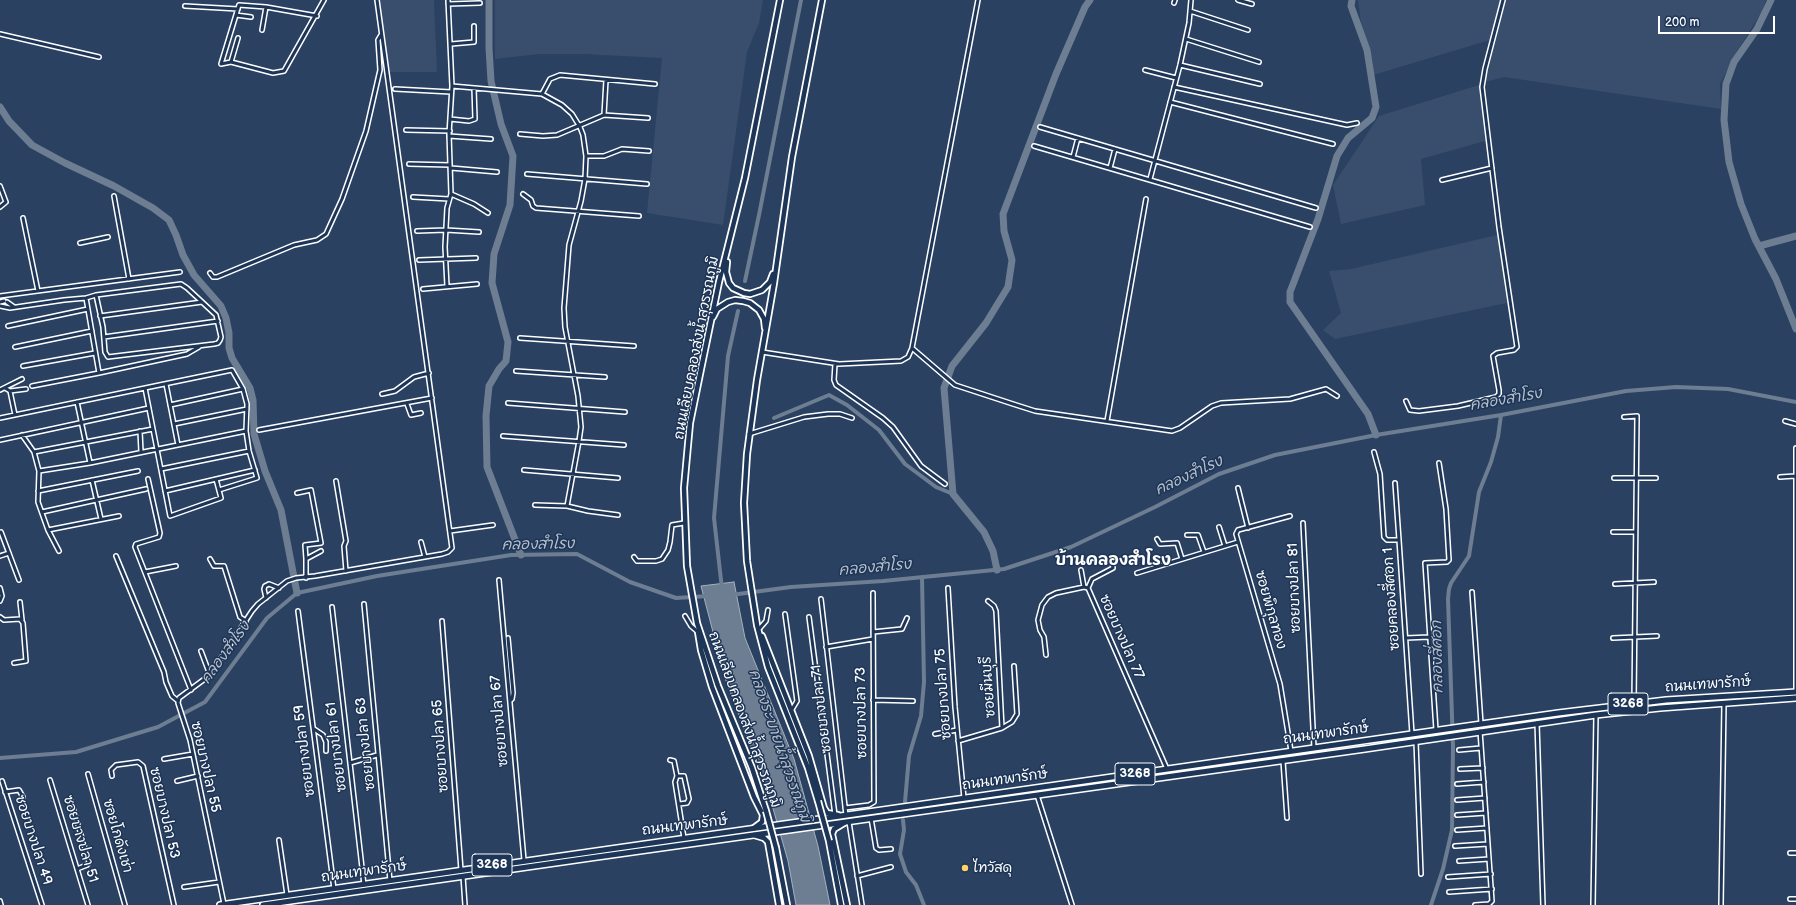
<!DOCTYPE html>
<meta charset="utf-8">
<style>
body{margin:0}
#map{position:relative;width:1796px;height:905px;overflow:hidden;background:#2a4161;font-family:"Balsamiq Sans",sans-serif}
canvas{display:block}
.scale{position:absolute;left:1658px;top:16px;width:117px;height:18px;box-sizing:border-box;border:2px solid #fff;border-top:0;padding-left:5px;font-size:12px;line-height:14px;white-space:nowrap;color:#fff;-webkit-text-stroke:3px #1d3557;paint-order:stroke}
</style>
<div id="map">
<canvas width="1796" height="905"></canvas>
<div class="scale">200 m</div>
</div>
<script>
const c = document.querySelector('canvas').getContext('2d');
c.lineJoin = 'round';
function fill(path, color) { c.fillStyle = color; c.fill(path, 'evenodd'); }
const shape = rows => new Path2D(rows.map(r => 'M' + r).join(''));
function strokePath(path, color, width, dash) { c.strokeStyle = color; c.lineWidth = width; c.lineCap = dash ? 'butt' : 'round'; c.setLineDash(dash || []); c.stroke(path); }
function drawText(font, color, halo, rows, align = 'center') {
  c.font = font + ' "Balsamiq Sans","Playpen Sans Thai",sans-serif'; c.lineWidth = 3; c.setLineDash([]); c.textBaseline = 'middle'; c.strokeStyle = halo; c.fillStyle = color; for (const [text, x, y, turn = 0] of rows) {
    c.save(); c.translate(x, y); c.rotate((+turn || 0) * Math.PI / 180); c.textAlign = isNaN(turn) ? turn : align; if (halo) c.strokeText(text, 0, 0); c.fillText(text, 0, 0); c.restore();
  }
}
fill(shape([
 [377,0,434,0,437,72,388,72],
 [495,0,763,0,759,23,747,52,723,225,647,213,662,58,583,54,539,54,495,59],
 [1358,0,1501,0,1490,40,1373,75,1372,61,1361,23],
 [1506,0,1766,0,1761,13,1739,48,1720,84,1721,109,1504,77,1485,82],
 [1479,85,1485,141,1421,159,1425,205,1341,224,1333,185,1379,116],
 [1497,235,1507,303,1335,339,1323,330,1341,313,1329,271,1351,269]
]), '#394e6c');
const water = shape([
 [734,582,745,638,794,759,818,846,830,905,796,905,788,861,770,798,725,678,701,586,734,582]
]);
fill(water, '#6d7d92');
strokePath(water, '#a7b1be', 1);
strokePath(shape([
 [745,281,759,215,801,0],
 [774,418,829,395,847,405,879,430,905,464,936,487,953,494],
 [722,589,714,518,728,356,738,311],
 [731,595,791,587,883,581,1004,569,1071,547,1155,507,1219,474,1275,455,1376,435,1501,415,1626,391,1676,387,1728,389,1796,402],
 [0,758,76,752,158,727,205,702,267,618,297,593,377,576,511,555,577,554,630,582,676,598,708,596],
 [905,802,909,756,921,716,924,682,922,577],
 [903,820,904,830,900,854,906,872,916,885,924,905],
 [1431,905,1443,869,1452,830,1453,746,1448,599,1449,589,1451,583,1469,556,1479,492,1491,462,1498,437,1501,415]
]), '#6d7d92', 4);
strokePath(shape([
 [489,0,489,48,491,81,501,124,513,156,510,205,494,254,492,283,508,342,506,361,499,369,489,386,486,416,487,467,521,555],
 [1352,0,1351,6,1367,50,1376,107,1372,118,1348,138,1337,156,1318,219,1290,292,1290,302,1368,414,1376,435],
 [1771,0,1757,29,1734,62,1726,84,1724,120,1729,162,1741,204,1755,239,1776,279,1796,329],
 [0,107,9,121,32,145,65,163,114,186,153,208,169,220,176,235,183,255,194,275,221,306,226,318,229,333,229,348,232,358,250,388,253,400,254,434,265,471,281,510,297,593],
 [1759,246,1796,236],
 [997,570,993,551,984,532,953,494,944,388,952,366,986,323,1008,287,1012,260,1004,231,1003,214,1056,74,1085,7,1090,0]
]), '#6d7d92', 7);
const street = shape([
 [978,0,912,348,955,385,1013,404,1035,411,1172,431,1180,428,1212,406,1221,403,1290,399,1326,389,1337,396],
 [1238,0,1252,4],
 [1174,3,1175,0],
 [448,4,480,3],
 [185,6,238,9],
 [1190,11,1248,30],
 [236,15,251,17],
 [262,30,266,7],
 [0,34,99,57],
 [238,38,231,62,273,73,284,71,324,0],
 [1186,39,1259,62],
 [451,44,474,42,474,26],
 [231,62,221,64,239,5,266,7,317,16],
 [1180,65,1260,84],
 [1145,70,1176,78],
 [452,86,542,94,562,105,572,114,580,127,583,135,586,156,585,179,581,201,569,245,564,308,565,327,578,396,581,427,579,441,567,506],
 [1174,87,1347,125,1357,123],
 [395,89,451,92],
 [542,94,550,79,560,75,655,84],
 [1170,102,1333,144],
 [604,115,606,80],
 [450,119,469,121,475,119,474,88],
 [1040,127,1316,208],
 [406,130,450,131],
 [520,134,543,136,557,135,604,115,648,118],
 [449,136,491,139],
 [1034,146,1310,227],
 [586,156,604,156,622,149,649,151],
 [1073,157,1078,138],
 [409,164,450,165],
 [451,168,497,172],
 [1110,168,1115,149],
 [527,174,647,184],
 [1150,179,1180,65,1189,23,1191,0],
 [1442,180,1492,168],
 [451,194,474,204,488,213],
 [523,194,531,200,533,206,536,208,639,216],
 [114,196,129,279],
 [413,197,449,199],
 [0,207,6,202,0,186],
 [23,218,38,291],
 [417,231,446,230,479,232],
 [80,243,108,237],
 [419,260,476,258],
 [210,273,213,277,217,277,294,245,317,240,326,234,342,199,366,131,380,70,378,40,381,35],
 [447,286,445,247,447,208,451,194,449,134,452,86,448,0],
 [423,289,477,284],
 [0,296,180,272],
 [86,298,99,373],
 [0,302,4,301],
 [7,302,14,307],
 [0,306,10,308,64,300,86,298,96,295,181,284,187,288,216,315,221,337,220,340,218,343,214,344,108,357,105,352,103,327,96,295],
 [100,316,202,302],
 [8,326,88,309],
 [104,337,218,321],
 [520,338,634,346],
 [15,347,92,331],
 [762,352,839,364,901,361,908,357,912,348],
 [835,364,834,380,836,385,883,418,893,427,921,466,945,484],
 [23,366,95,353],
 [516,371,605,377],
 [166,384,178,445],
 [32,386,99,373,187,354,199,347],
 [5,388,10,391,26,389],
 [145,388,170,516,221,498,216,479],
 [0,390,22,379],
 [10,391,15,415],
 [382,394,395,391,414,377,429,373],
 [1406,401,1410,410,1419,411,1458,406,1496,397,1499,394,1499,390,1493,356,1497,353,1514,350,1517,347,1499,227,1482,87,1485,69,1503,0],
 [77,402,90,463,246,431],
 [508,403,625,412],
 [407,404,411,415,421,413],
 [170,405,243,389],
 [1624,417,1637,416,1634,703],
 [0,418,232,370,243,389,247,404,246,431,249,451,257,478,219,490],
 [1107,421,1146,199],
 [1785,421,1796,424],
 [174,424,247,409],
 [259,430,432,398],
 [140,431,141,452],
 [749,434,804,417,828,414,840,414,852,418],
 [22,435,34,452,39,471,38,502,48,530,59,551],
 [503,436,624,445],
 [0,440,149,408],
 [34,452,153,429],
 [1374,452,1380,474,1384,537,1387,540,1399,540,1412,734],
 [161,469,249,451],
 [524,470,618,478],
 [39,471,90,463],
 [1780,477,1795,476],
 [1614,478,1656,478],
 [148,479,160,533,159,537,136,544,135,547,191,690],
 [92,480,101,519],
 [336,481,346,541,344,546,346,571],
 [1395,483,1399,540],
 [1238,488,1248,528],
 [38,491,138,471],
 [165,491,255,470],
 [297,493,311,490,321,543,305,545,306,559],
 [535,505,567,506,588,511,618,515],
 [42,512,146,489],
 [1290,516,1238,530,1236,534,1280,684,1291,751],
 [1303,523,1314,748],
 [1219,527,1225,546],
 [48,530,119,516],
 [450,531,493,525],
 [1,532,19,580],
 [1613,532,1635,532],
 [1187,535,1198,535,1204,552],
 [1157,539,1160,544,1177,543,1182,559],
 [421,542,425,557],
 [0,556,9,553],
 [116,556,164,672,166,682,172,696,178,701],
 [634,557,637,561,656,561,662,559,668,550,670,542,672,525,684,523],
 [210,559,214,566,224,566,240,617,246,621],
 [1081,570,1084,587],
 [145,572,176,566],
 [1137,573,1238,542],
 [306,578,306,559,321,551],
 [499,580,524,860],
 [1615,584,1654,582],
 [0,588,2,596,0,601],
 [948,588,955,707,964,798],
 [1088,588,1092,579,1113,568,1112,561],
 [1472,592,1481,724],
 [266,598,264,589,265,586,269,584,279,588],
 [821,599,846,815],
 [20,602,22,620],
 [364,604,390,881],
 [332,607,364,885],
 [298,611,334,889],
 [785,614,797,701,791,711],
 [685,616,691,626,698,632],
 [0,617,4,620,20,619,23,623,26,661,14,663],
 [809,617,835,815],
 [442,621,461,870],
 [759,629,766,621,768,610],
 [873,632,902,629,907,618],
 [508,638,513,693,512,699,510,701],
 [1406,638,1429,637],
 [1613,638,1657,636],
 [826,647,873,639],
 [201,651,210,675],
 [1046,655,1044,637,1040,630,1038,620,1042,605,1048,597,1056,593,1084,587,1088,588,1167,769],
 [1796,692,1796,448],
 [873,700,913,701],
 [1537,723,1543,905],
 [1002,728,1012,722,1017,714,1014,666],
 [314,729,323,735,326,742,326,751],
 [1436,730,1425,563,1447,562,1449,560,1446,509,1439,463],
 [935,734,957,730],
 [958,741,1002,728,996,611,994,606,988,601],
 [1416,742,1421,874],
 [1459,750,1481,748],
 [164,759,193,754],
 [670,760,674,761,677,776,675,782,684,838],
 [1283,761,1287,818],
 [350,763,377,755],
 [1460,769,1483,768],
 [88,774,125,905],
 [112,776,111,770,116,765,138,762,143,766,174,905],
 [677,776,684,776,689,799,687,803,679,804],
 [50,780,88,905],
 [2,781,42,905],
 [177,781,198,776],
 [1457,784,1484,782],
 [5,792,19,790,23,797],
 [1037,795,1072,905],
 [1457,800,1485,798],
 [71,801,89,862,87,865,77,869],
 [845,808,869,805,874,802,873,593],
 [1457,815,1486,813],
 [871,818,876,848,879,850,891,849],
 [849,822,862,905],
 [1457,830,1487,828],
 [279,840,287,895],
 [1455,846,1488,844],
 [1790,853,1796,853],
 [1459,861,1489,859],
 [463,876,465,905],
 [857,876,891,867],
 [1448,877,1491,874],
 [184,887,219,882],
 [1449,892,1492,889],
 [1790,899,1796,899],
 [0,901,1,905],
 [224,904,190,740,178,703,179,698,210,675,252,611,258,604,287,581,296,578,315,576,442,554,448,552,452,548,377,0],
 [1475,905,1489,904,1492,901,1480,731],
 [1593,905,1596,715],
 [1721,905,1724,703]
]);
const secondary = shape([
 [727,262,726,272,729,283,733,288,744,293,750,294,762,290,770,282,773,274],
 [713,317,717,309,728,302,735,300,743,301,750,303,759,310,764,319,765,328],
 [698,632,701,650,712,687,754,797,763,815,762,822,754,828],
 [762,636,809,756,824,808,827,813,838,815],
 [818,801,808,768,768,667,757,625,747,561,744,503,747,454,757,380,774,283,792,157,822,0],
 [766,811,752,768,718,686,697,623,687,566,684,488,690,423,701,369,719,282,745,178,780,0],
 [844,823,834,829,832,834,847,905],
 [754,835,764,838,768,842,779,905],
 [829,841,841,905],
 [776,848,787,905]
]);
const primary = shape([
 [220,905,1558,713,1666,700,1796,692],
 [263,905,590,858,1365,749,1596,715,1660,708,1796,698]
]);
strokePath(street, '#fff', 6);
strokePath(secondary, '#fff', 8);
strokePath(primary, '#fff', 8);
strokePath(street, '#1d3557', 3);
strokePath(secondary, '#1d3557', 4.5);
strokePath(primary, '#1d3557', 5);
const secondaryBridge = shape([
 [818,801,829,841],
 [766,811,776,848]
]);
strokePath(secondaryBridge, '#fff', 8, []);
strokePath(secondaryBridge, '#1d3557', 4.5);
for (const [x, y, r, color] of [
 [965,868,4,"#ffd166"]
]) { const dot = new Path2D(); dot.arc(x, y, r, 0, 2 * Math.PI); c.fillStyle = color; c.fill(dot); strokePath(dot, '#1d3557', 1.5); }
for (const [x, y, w] of [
 [1628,704,40],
 [1135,774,40],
 [492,865,40]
]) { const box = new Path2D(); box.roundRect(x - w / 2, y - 11, w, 22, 3); c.fillStyle = '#1d3557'; c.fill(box); strokePath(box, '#fff', 1); }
drawText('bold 13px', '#fff', null, [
 ["3268",1628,704],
 ["3268",1135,774],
 ["3268",492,865]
]);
drawText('14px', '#fff', '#1d3557', [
 ["ถนนเลียบคลองส่งน้ำสุวรรณภูมิ",697,348,-79],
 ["ซอยบางปลา 81",1295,588,-92],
 ["ซอยคลองสี่ศอก 1",1392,599,-94],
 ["ซอยพิกุลทอง",1270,610,74],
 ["ซอยบางปลา 77",1121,637,66],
 ["ถนนเทพารักษ์",1708,685,-4],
 ["ซอยมีนบุรี",989,687,-94],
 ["ซอยบางปลา 75",944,694,-94],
 ["ซอยบางปลา 71",822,709,-97],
 ["ซอยบางปลา 73",862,713,-91],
 ["ถนนเลียบคลองส่งน้ำสุวรรณภูมิ",744,720,70],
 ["ซอยบางปลา 67",500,721,-95],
 ["ถนนเทพารักษ์",1326,734,-8],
 ["ซอยบางปลา 63",366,744,-96],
 ["ซอยบางปลา 65",441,746,-94],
 ["ซอยบางปลา 61",337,747,-97],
 ["ซอยบางปลา 59",305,751,-97],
 ["ซอยบางปลา 55",205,767,77],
 ["ถนนเทพารักษ์",1005,780,-8],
 ["ซอยบางปลา 53",164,813,77],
 ["ถนนเทพารักษ์",685,826,-7],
 ["ซอยโกดังเช่า",117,836,74],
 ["ซอยบางปลา 51",80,839,73],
 ["ซอยบางปลา 49",33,840,72],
 ["ถนนเทพารักษ์",364,872,-8]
]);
drawText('14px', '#fff', '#1d3557', [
 ["ไทวัสดุ",973,868]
], 'left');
drawText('italic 15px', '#b6bec8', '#1d3557', [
 ["คลองสำโรง",1506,400,-10],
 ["คลองสำโรง",1189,476,-25],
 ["คลองสำโรง",538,545,-1],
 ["คลองสำโรง",875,568,-5],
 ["คลองสำโรง",226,653,-54],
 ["คลองสี่ศอก",1438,657,-91],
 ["คลองระบายน้ำสุวรรณภูมิ",779,746,71]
]);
drawText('bold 16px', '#fff', '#1d3557', [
 ["บ้านคลองสำโรง",1113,561]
]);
</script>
